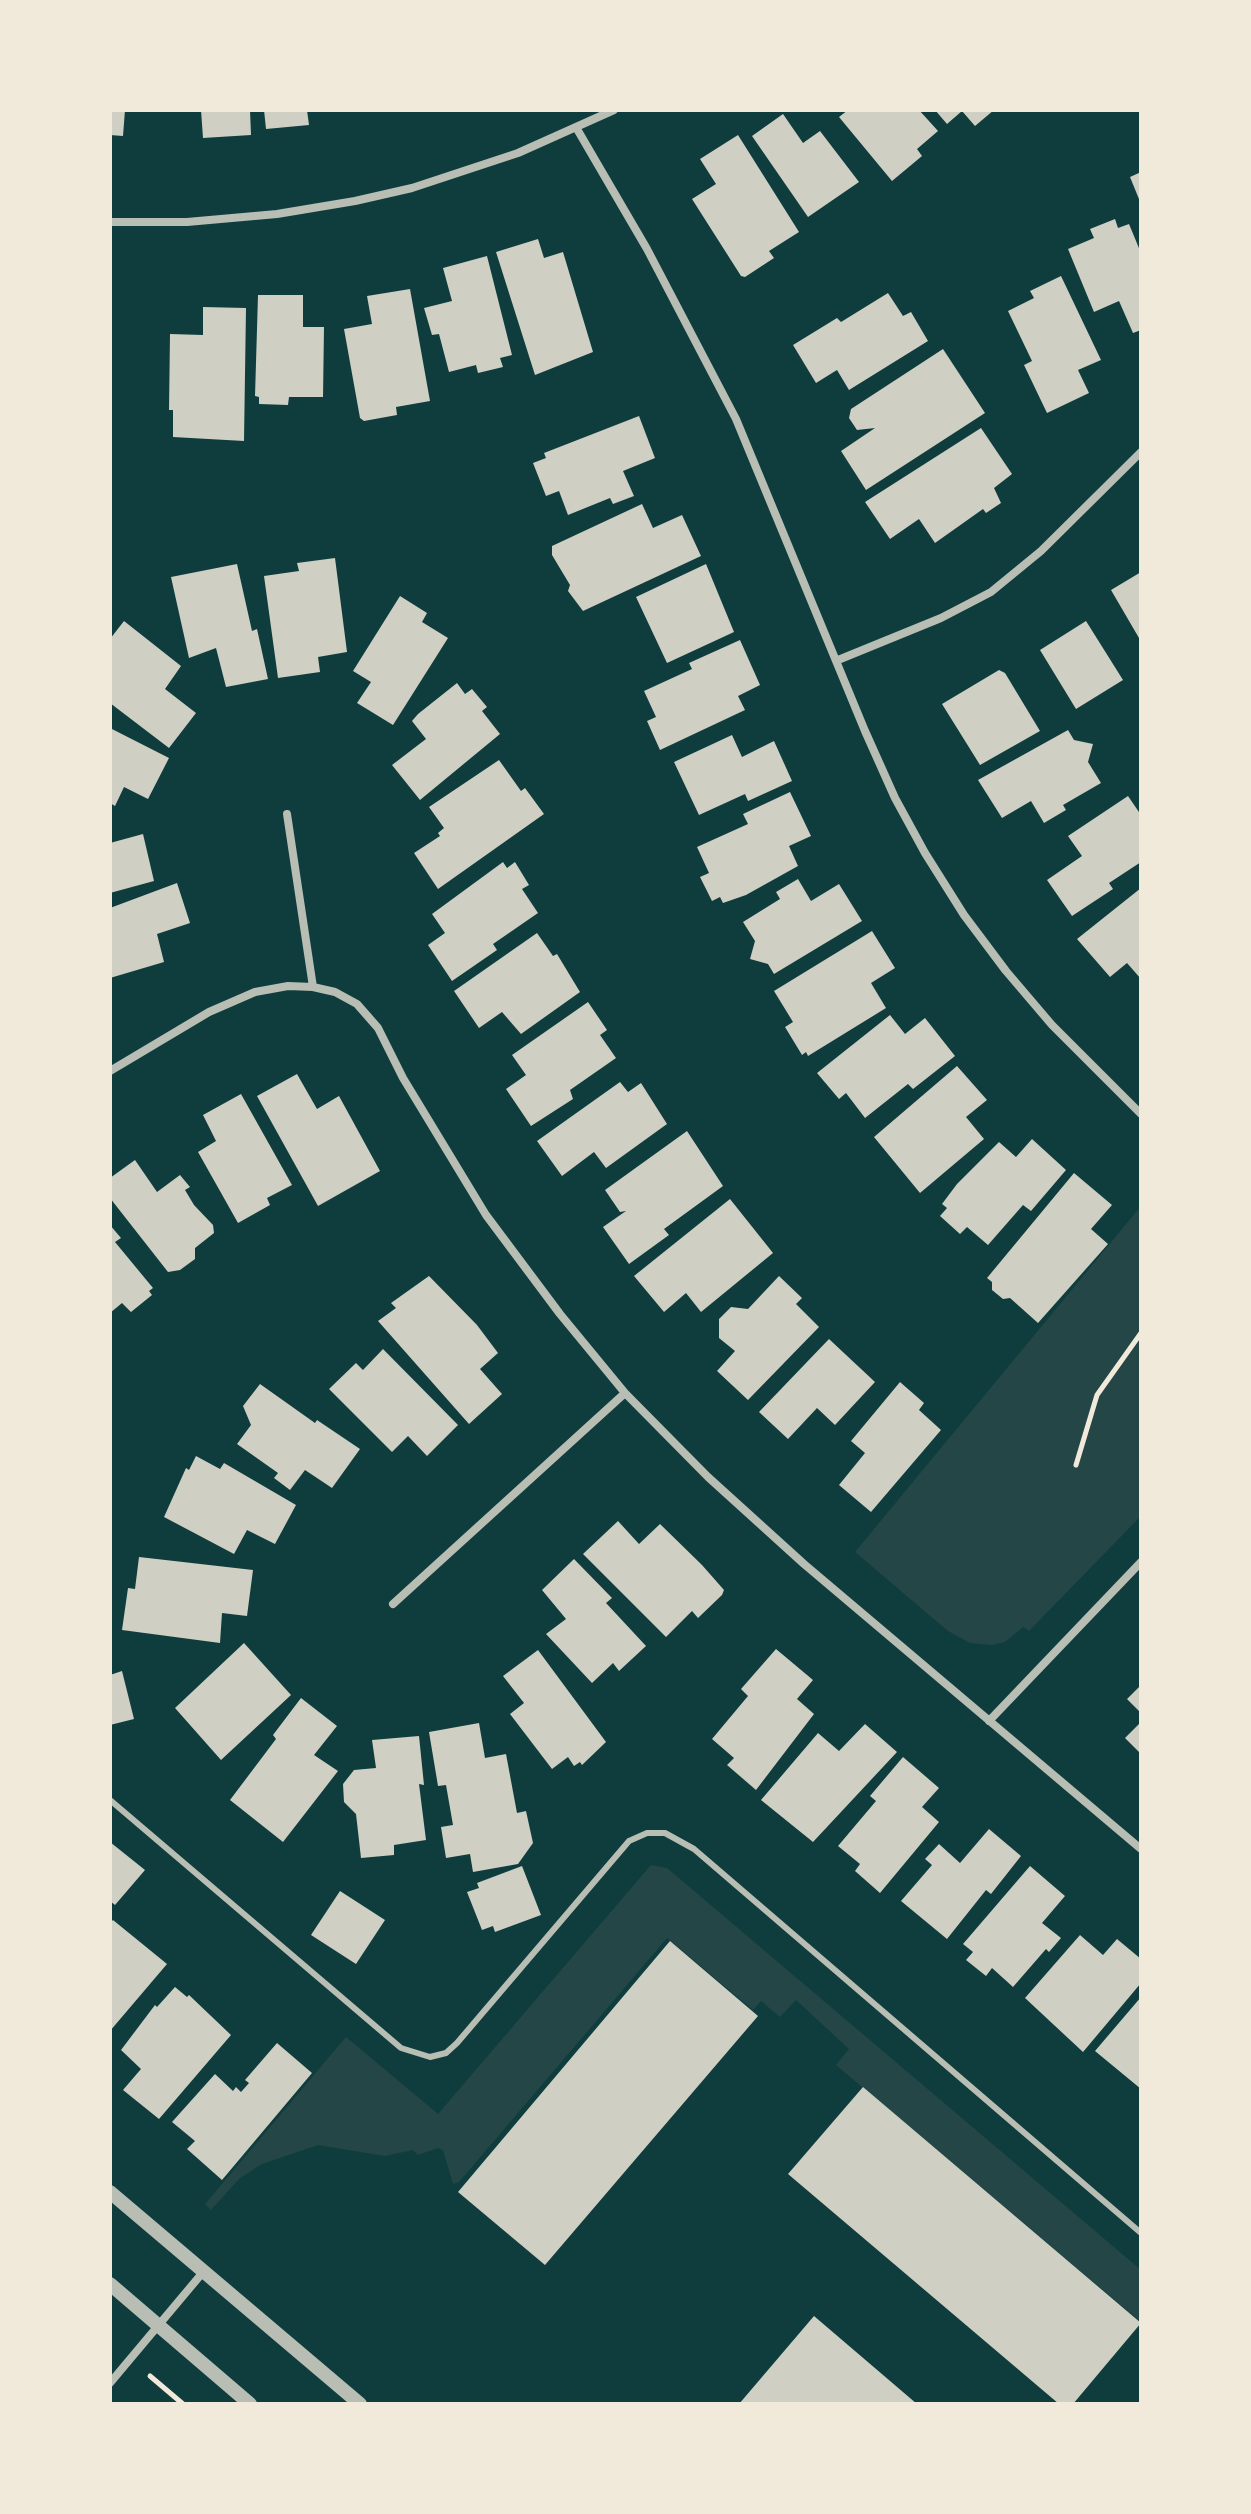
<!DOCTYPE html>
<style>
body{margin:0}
#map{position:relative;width:1251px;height:2514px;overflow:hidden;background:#0f3d3e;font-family:Arial,sans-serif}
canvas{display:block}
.frame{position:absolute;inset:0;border:112px solid #f1e9da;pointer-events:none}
</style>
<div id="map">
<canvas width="1251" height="2514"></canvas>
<div class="frame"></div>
</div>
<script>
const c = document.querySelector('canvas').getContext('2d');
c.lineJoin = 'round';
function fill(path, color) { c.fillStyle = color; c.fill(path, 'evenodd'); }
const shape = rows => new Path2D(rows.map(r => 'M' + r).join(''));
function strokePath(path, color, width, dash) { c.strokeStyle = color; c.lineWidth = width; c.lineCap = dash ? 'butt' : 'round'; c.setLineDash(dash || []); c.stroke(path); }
fill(shape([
 [1141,1206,1141,1516,1029,1631,1023,1627,1005,1642,992,1645,970,1643,948,1631,855,1552],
 [651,1865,667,1868,1141,2270,1141,2322,836,2065,849,2049,796,2000,780,2017,761,2001,753,2010,667,1938,459,2182,453,2184,443,2150,438,2148,418,2155,413,2150,385,2156,318,2145,262,2164,240,2178,211,2210,205,2204,346,2037,438,2114]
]), '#244646');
fill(shape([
 [110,110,125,110,123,136,110,135],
 [201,110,250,110,251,135,203,138],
 [264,110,307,110,309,125,266,129],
 [848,110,919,110,938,131,917,149,922,156,892,181,839,117],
 [935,110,994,110,975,126,962,111,947,124],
 [783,114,803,143,820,131,859,182,808,217,752,136],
 [738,135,799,232,769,251,774,258,745,277,741,276,692,199,716,184,700,159],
 [1141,172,1141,204,1130,177],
 [1115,219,1118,228,1129,224,1141,253,1141,330,1133,333,1119,301,1094,312,1068,249,1094,238,1090,229],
 [538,239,544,258,563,252,593,352,535,375,496,252],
 [487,256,512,355,500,358,503,367,478,373,476,365,449,372,439,334,432,335,424,308,452,301,443,268],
 [1061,276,1101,360,1078,370,1089,393,1047,413,1024,365,1032,361,1008,311,1034,298,1030,291],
 [410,289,430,401,396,407,397,415,364,421,360,418,344,329,372,324,367,296],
 [888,293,903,316,911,312,928,341,849,390,837,370,816,383,793,345,837,318,841,322],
 [258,295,303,295,303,327,324,327,323,397,289,397,288,405,259,404,259,397,255,396],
 [203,307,246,308,244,441,173,437,173,410,169,410,170,334,203,335],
 [943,349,985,413,866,490,841,451,875,428,857,430,849,418,851,409],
 [639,416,655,458,623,471,634,496,613,504,610,498,568,515,559,491,546,496,533,463,546,458,544,453],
 [981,428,1012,474,994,488,1001,503,986,513,983,509,935,543,919,519,890,539,865,502],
 [642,504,653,528,682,515,701,556,583,611,568,591,570,585,552,555,552,546],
 [335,558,347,652,318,657,320,672,278,678,264,576,299,571,297,563],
 [237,564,252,631,257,629,268,679,226,687,216,648,189,658,171,577],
 [706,564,734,632,667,663,636,597],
 [1141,572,1141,636,1139,638,1111,590],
 [400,596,427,613,422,622,448,638,393,725,357,703,371,682,353,671],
 [124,621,181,666,165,689,196,713,169,748,110,703,110,639],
 [1086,621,1123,680,1076,709,1040,650],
 [740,640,760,685,738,696,745,710,660,750,647,721,656,717,644,691,692,669,689,663],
 [999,670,1005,673,1040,731,980,765,942,704],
 [457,683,465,694,472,689,487,707,482,711,500,734,420,800,392,765,426,739,412,721,418,714],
 [110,728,169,758,148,799,124,787,115,806,110,803],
 [1068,730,1074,740,1093,744,1088,762,1101,783,1063,805,1066,810,1044,823,1031,801,1002,818,978,780],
 [732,735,742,757,774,741,792,781,748,801,745,794,699,815,674,762],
 [499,760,521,791,525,788,544,814,438,889,414,853,440,836,438,833,444,828,429,807],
 [790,792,811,836,789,846,798,866,746,895,723,903,720,897,712,901,700,877,709,873,697,847,748,824,743,814],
 [1128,796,1141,815,1141,862,1109,883,1113,889,1072,916,1047,880,1082,856,1068,836],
 [143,834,154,881,110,893,110,843],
 [503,862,507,868,515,862,529,885,522,889,538,913,493,944,497,950,452,981,428,945,445,933,432,914],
 [798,879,811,901,839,884,862,921,774,974,768,964,750,959,755,941,743,922,780,899,776,892],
 [177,883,190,923,157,934,164,962,110,978,110,908],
 [1141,888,1141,979,1127,963,1110,977,1077,939],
 [872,931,895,968,871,983,886,1008,808,1056,806,1052,802,1055,785,1027,793,1022,774,991],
 [537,933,553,956,557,954,580,992,521,1034,502,1012,479,1028,454,991],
 [588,1002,607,1030,600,1035,616,1058,570,1090,573,1099,531,1126,506,1089,526,1075,512,1055],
 [890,1015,905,1034,925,1018,955,1056,913,1089,908,1084,865,1118,846,1093,839,1099,817,1073],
 [957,1066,987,1100,966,1117,984,1139,920,1193,874,1137],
 [297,1074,317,1109,339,1096,380,1171,318,1206,257,1096],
 [620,1082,628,1092,641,1083,667,1124,606,1168,594,1152,562,1176,537,1141],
 [241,1094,292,1185,267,1198,270,1205,238,1223,198,1152,216,1141,203,1115],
 [687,1131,723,1186,664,1229,669,1235,629,1264,603,1227,626,1211,620,1212,605,1190],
 [1032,1139,1066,1170,1031,1211,1023,1205,988,1245,967,1227,960,1234,940,1216,947,1208,942,1204,957,1184,999,1142,1016,1157],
 [135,1160,157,1192,180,1175,190,1187,185,1190,194,1205,213,1225,214,1233,195,1248,195,1259,180,1270,168,1272,110,1198,110,1178],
 [1074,1173,1112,1205,1091,1229,1108,1244,1038,1323,1010,1298,1003,1299,992,1290,992,1282,987,1278],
 [730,1199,773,1253,701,1312,686,1293,664,1312,634,1276],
 [110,1225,121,1238,115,1242,153,1288,149,1291,152,1295,131,1312,122,1303,110,1313],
 [429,1276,477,1325,498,1353,480,1369,502,1394,469,1424,378,1321,396,1308,391,1303],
 [779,1276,802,1298,796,1304,819,1327,748,1400,717,1371,735,1351,719,1338,719,1319,731,1307,748,1309],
 [829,1339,875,1382,835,1425,817,1408,788,1439,759,1412],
 [383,1349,458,1425,427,1456,408,1436,392,1452,329,1389,356,1363,363,1370],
 [900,1382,924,1403,919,1410,941,1430,871,1512,839,1485,865,1453,851,1441],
 [260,1384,315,1423,317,1420,360,1449,332,1488,305,1470,290,1490,274,1478,278,1473,237,1444,251,1425,243,1406],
 [196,1456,220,1469,224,1463,296,1505,275,1544,247,1530,234,1554,164,1517,186,1468,189,1470],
 [618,1521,639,1544,660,1524,702,1565,724,1590,722,1595,698,1618,692,1611,666,1637,583,1554],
 [139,1557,253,1570,247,1616,222,1613,220,1643,122,1630,128,1588,135,1589],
 [574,1559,612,1598,606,1603,646,1646,619,1671,613,1663,592,1683,546,1634,566,1619,542,1590],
 [244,1643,291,1695,221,1760,175,1708],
 [776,1649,813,1680,797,1699,814,1714,756,1790,727,1765,734,1758,712,1739,748,1696,741,1689],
 [538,1650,606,1742,582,1765,580,1762,574,1766,568,1757,552,1769,510,1714,524,1703,503,1676],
 [122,1671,134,1719,110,1725,110,1675],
 [1141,1685,1141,1713,1127,1699],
 [301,1698,337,1726,314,1755,338,1771,283,1842,230,1800,276,1739,273,1735],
 [1141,1722,1141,1754,1125,1738],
 [479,1723,485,1758,506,1754,517,1813,526,1811,533,1843,518,1864,473,1872,470,1854,446,1858,441,1827,453,1825,446,1785,438,1786,429,1732],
 [865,1724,897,1752,813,1842,761,1800,818,1733,839,1751],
 [419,1736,424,1785,419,1784,426,1840,394,1845,394,1855,361,1858,356,1814,344,1802,343,1784,354,1770,376,1768,372,1740],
 [903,1757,939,1788,922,1807,939,1822,880,1893,855,1871,860,1864,838,1846,876,1801,870,1796],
 [989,1829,1021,1856,991,1894,986,1890,947,1939,901,1901,932,1865,925,1859,939,1844,960,1863],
 [110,1842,145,1870,115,1905,110,1901],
 [522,1866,541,1915,495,1932,493,1926,482,1930,467,1892,479,1888,477,1883],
 [1030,1866,1065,1896,1042,1923,1061,1938,1049,1952,1046,1949,1013,1987,992,1968,986,1976,966,1960,973,1952,963,1944],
 [340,1891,385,1920,356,1964,311,1935],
 [113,1920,167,1964,110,2031,110,1923],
 [1080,1935,1103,1955,1117,1939,1141,1959,1141,1983,1083,2052,1025,1998],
 [670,1941,758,2016,545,2265,458,2192],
 [175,1987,187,1997,189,1995,231,2035,159,2119,123,2090,141,2069,121,2050,155,2005,157,2007],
 [1141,1997,1141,2089,1095,2051],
 [277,2043,312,2073,222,2180,187,2149,195,2141,172,2122,215,2074,233,2091,236,2087,241,2092,249,2083,245,2080],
 [863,2087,1141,2323,1073,2404,1059,2404,788,2174],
 [814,2316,917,2404,739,2404]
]), '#cfcfc3');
strokePath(shape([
 [1076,1465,1097,1395,1141,1333],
 [150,2376,183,2404]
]), '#f1e9da', 5);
strokePath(shape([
 [110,1800,401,2048,430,2057,446,2053,457,2043,629,1841,647,1833,665,1833,694,1849,1141,2233]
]), '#b8beb3', 6);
strokePath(shape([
 [577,129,647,249,736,419,865,731,895,798,925,853,964,915,1006,971,1052,1025,1141,1114],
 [110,222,187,222,277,214,355,201,412,188,518,153,614,110],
 [838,660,941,618,991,592,1041,551,1141,452],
 [287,814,313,987,335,992,357,1004,378,1028,403,1078,486,1215,560,1314,625,1393,708,1477,804,1564,1141,1849],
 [110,1071,209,1012,255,992,288,986,313,987],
 [393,1604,625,1393],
 [989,1721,1141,1562],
 [110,2383,204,2271]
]), '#b8beb3', 8);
strokePath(shape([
 [110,2192,360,2404],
 [110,2284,250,2404]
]), '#b8beb3', 14);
</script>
